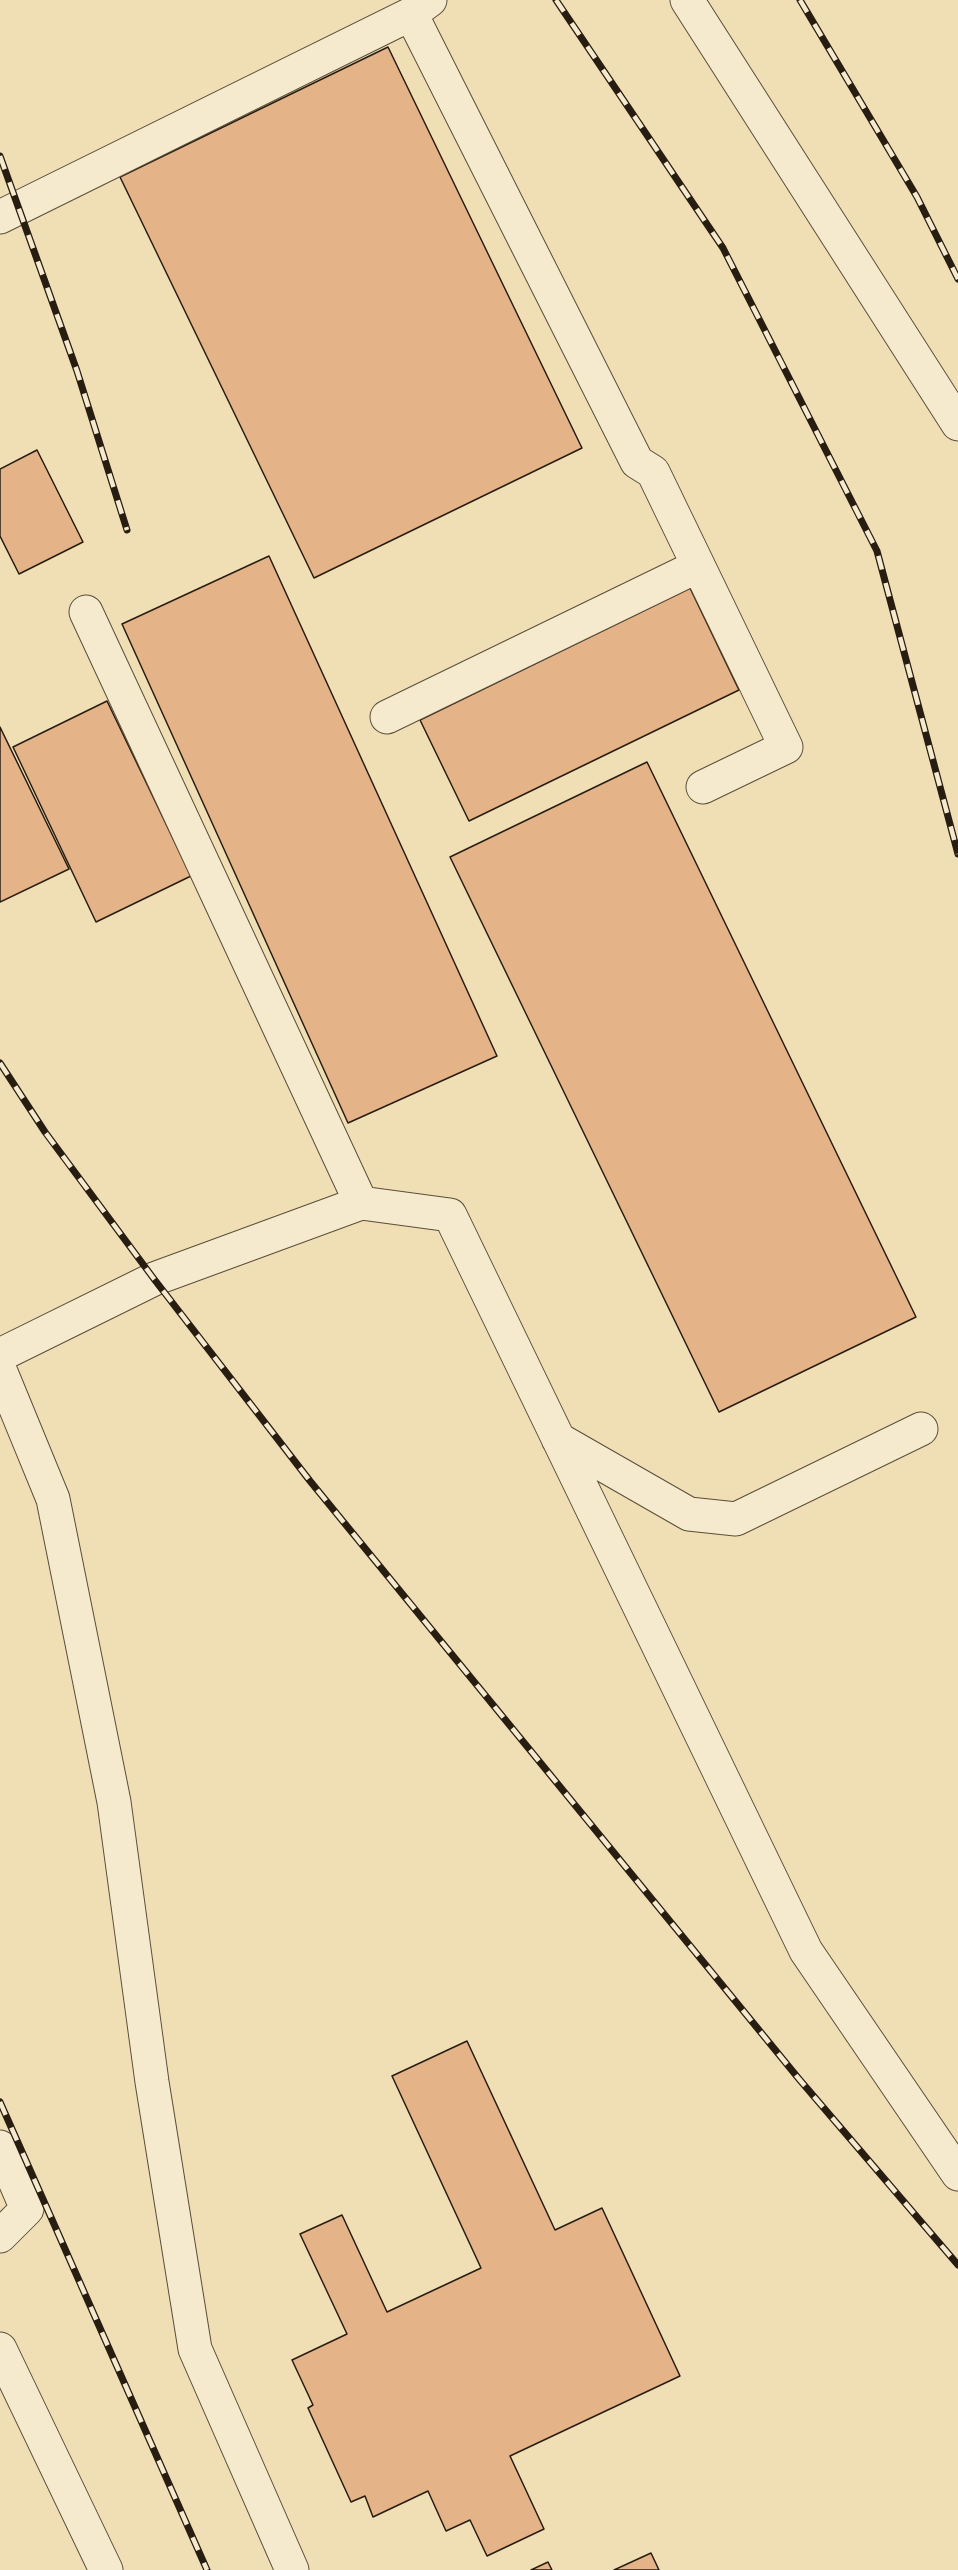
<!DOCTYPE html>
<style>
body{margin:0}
canvas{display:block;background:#f0dfb4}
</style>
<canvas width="958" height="2570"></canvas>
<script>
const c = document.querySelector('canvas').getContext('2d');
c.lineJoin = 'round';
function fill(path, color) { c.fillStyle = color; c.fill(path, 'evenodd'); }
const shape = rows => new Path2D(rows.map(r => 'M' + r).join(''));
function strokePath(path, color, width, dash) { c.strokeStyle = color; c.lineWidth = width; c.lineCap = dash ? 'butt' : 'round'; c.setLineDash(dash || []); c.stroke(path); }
const building = shape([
 [388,47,582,448,314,578,120,177,388,47],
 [37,450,83,542,19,574,0,536,0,469,37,450],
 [269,556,497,1056,348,1123,122,624,269,556],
 [690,588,739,690,469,821,420,720,690,588],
 [107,701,191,876,96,922,13,747,107,701],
 [0,727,69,869,0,902,0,727],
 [647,762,916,1317,719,1412,450,857,647,762],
 [467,2041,555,2230,602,2208,680,2376,510,2456,544,2529,487,2556,470,2520,446,2531,428,2491,373,2517,365,2496,351,2502,308,2408,313,2405,292,2360,347,2334,300,2234,342,2215,387,2312,481,2268,392,2076,467,2041],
 [651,2553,659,2570,614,2570,651,2553],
 [548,2562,552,2570,531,2570,548,2562]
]);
fill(building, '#e5b388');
strokePath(building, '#281d11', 1.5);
const minor = shape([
 [687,0,958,424],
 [411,14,637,462,653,472,786,747,703,787],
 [0,217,411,14,430,0],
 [86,612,361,1203],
 [387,717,698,566],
 [0,1355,154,1279,361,1203,450,1215,806,1951,958,2174],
 [0,1370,53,1499,114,1802,152,2082,195,2349,292,2570],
 [558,1439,689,1514,736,1519,921,1429],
 [0,2147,27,2209,0,2236],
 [0,2349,106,2570]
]);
strokePath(minor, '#5a4e3a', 35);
strokePath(minor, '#f5eace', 33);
const rail = shape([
 [556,0,723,248,877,551,958,854],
 [800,0,917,197,958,279],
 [0,156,77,371,127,530],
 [0,1063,45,1132,154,1279,310,1481,799,2079,958,2265],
 [0,2102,207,2570]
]);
strokePath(rail, '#281d11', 7);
strokePath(rail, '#f5eace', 4.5, [14]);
</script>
